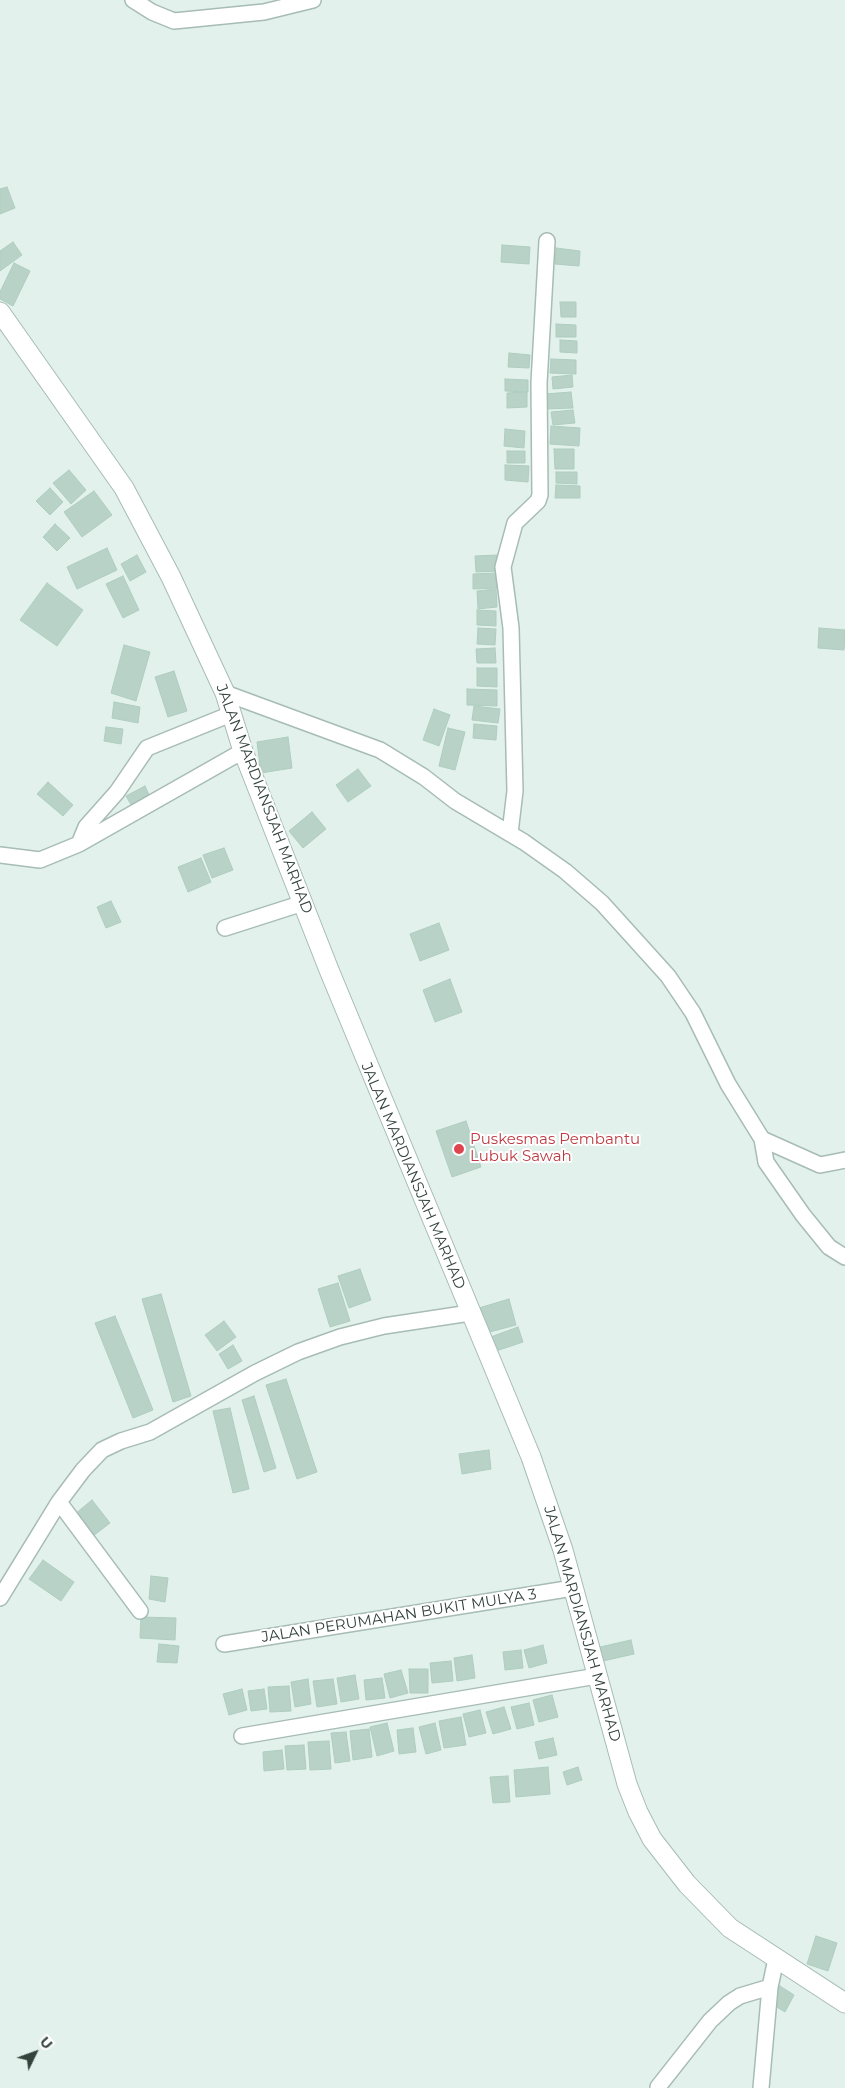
<!DOCTYPE html>
<style>
body{margin:0}
#map{position:relative;width:845px;height:2088px;overflow:hidden;background:#e3f1ec;font-family:Montserrat,sans-serif}
canvas{display:block}
.north{position:absolute;left:10px;top:2028px;width:50px;height:50px;-webkit-text-stroke:4px #fff;paint-order:stroke;rotate:48deg;font-size:14px;font-weight:700;line-height:20px;text-align:center;color:#34433c}
.north::after{content:'';display:block;margin:auto;width:18px;height:22px;background:#34433c;clip-path:polygon(50% 0,100% 100%,50% 72%,0 100%)}
</style>
<div id="map">
<canvas width="845" height="2088"></canvas>
<div class="north">U</div>
</div>
<script>
const c = document.querySelector('canvas').getContext('2d');
c.lineJoin = 'round';
function fill(path, color) { c.fillStyle = color; c.fill(path, 'evenodd'); }
const shape = rows => new Path2D(rows.map(r => 'M' + r).join(''));
function strokePath(path, color, width, dash) { c.strokeStyle = color; c.lineWidth = width; c.lineCap = dash ? 'butt' : 'round'; c.setLineDash(dash || []); c.stroke(path); }
function drawText(font, color, halo, rows, align = 'center') {
  c.font = font + ' Montserrat,sans-serif'; c.lineWidth = 4; c.setLineDash([]); c.textBaseline = 'middle'; c.strokeStyle = halo; c.fillStyle = color; for (const [text, x, y, turn = 0] of rows) {
    c.save(); c.translate(x, y); c.rotate((+turn || 0) * Math.PI / 180); c.textAlign = isNaN(turn) ? turn : align; if (halo) c.strokeText(text, 0, 0); c.fillText(text, 0, 0); c.restore();
  }
}
const building = shape([
 [7,187,15,208,0,214,0,189,7,187],
 [13,242,22,255,0,271,0,251,13,242],
 [502,245,530,247,529,264,501,262,502,245],
 [556,248,580,251,579,266,555,264,556,248],
 [14,263,30,271,13,306,0,299,0,292,14,263],
 [560,302,576,302,576,317,561,317,560,302],
 [556,324,576,325,576,337,556,337,556,324],
 [560,340,577,341,577,353,560,352,560,340],
 [509,353,530,355,529,368,508,367,509,353],
 [551,359,576,360,576,374,550,373,551,359],
 [572,375,573,387,553,389,552,377,572,375],
 [505,379,528,380,528,392,505,391,505,379],
 [527,392,527,407,507,408,507,393,527,392],
 [571,392,573,408,546,409,545,394,571,392],
 [573,410,575,423,553,425,551,412,573,410],
 [551,426,580,428,579,446,550,444,551,426],
 [505,429,525,431,524,448,504,446,505,429],
 [554,449,574,449,574,469,555,469,554,449],
 [507,451,525,451,525,463,507,463,507,451],
 [505,465,529,466,528,482,505,480,505,465],
 [69,470,86,490,71,504,53,483,69,470],
 [556,472,577,472,577,484,556,483,556,472],
 [556,485,580,486,580,498,555,498,556,485],
 [50,488,63,502,50,515,36,501,50,488],
 [94,491,112,515,82,537,64,512,94,491],
 [55,524,70,538,57,551,43,537,55,524],
 [107,548,117,570,77,589,67,567,107,548],
 [137,555,146,572,130,581,121,564,137,555],
 [498,555,499,571,476,572,475,556,498,555],
 [496,573,497,588,473,589,473,574,496,573],
 [123,576,139,610,123,618,106,584,123,576],
 [47,583,83,610,57,646,20,620,47,583],
 [496,589,497,607,478,609,477,591,496,589],
 [477,610,496,611,496,626,477,625,477,610],
 [478,628,496,629,495,645,477,644,478,628],
 [819,628,845,630,844,650,818,648,819,628],
 [124,645,150,652,136,701,111,693,124,645],
 [495,648,496,663,477,663,476,649,495,648],
 [477,668,497,668,497,687,477,686,477,668],
 [174,671,187,711,168,717,155,677,174,671],
 [467,689,497,690,497,706,467,705,467,689],
 [114,702,140,707,138,723,112,718,114,702],
 [474,706,500,709,498,723,472,720,474,706],
 [434,709,450,715,439,746,423,740,434,709],
 [474,724,497,726,496,740,473,738,474,724],
 [106,727,123,729,121,744,104,741,106,727],
 [448,728,465,732,455,770,439,766,448,728],
 [288,737,292,768,261,773,257,742,288,737],
 [358,769,371,786,348,802,336,785,358,769],
 [48,782,73,805,63,816,37,794,48,782],
 [145,786,151,799,133,808,126,796,145,786],
 [312,812,326,829,303,848,289,831,312,812],
 [224,848,233,870,212,878,203,855,224,848],
 [201,858,211,882,188,892,178,867,201,858],
 [111,901,121,922,106,928,97,907,111,901],
 [439,923,449,950,420,961,410,934,439,923],
 [450,979,462,1012,435,1022,423,990,450,979],
 [466,1121,481,1167,452,1177,436,1131,466,1121],
 [360,1269,371,1300,349,1308,338,1276,360,1269],
 [338,1283,350,1321,330,1327,318,1289,338,1283],
 [161,1294,191,1396,173,1402,142,1299,161,1294],
 [509,1299,516,1325,486,1333,479,1308,509,1299],
 [115,1316,153,1410,133,1418,95,1323,115,1316],
 [224,1321,236,1337,217,1351,205,1335,224,1321],
 [518,1327,523,1342,493,1352,488,1338,518,1327],
 [233,1345,242,1361,228,1369,219,1354,233,1345],
 [286,1379,317,1472,297,1479,266,1385,286,1379],
 [254,1396,276,1468,264,1472,242,1400,254,1396],
 [230,1408,249,1489,233,1493,213,1411,230,1408],
 [489,1450,491,1469,462,1474,459,1454,489,1450],
 [92,1500,110,1523,93,1536,75,1514,92,1500],
 [43,1560,74,1582,61,1601,29,1579,43,1560],
 [151,1576,168,1578,165,1602,149,1599,151,1576],
 [141,1617,176,1618,175,1640,140,1638,141,1617],
 [631,1640,634,1654,603,1661,600,1647,631,1640],
 [159,1644,179,1646,177,1663,157,1662,159,1644],
 [543,1645,547,1663,529,1668,524,1650,543,1645],
 [521,1650,523,1668,505,1670,503,1652,521,1650],
 [472,1655,475,1678,457,1681,454,1658,472,1655],
 [451,1661,453,1681,432,1683,430,1663,451,1661],
 [409,1669,428,1669,428,1693,410,1693,409,1669],
 [401,1670,408,1693,390,1698,384,1674,401,1670],
 [355,1675,359,1699,341,1702,337,1678,355,1675],
 [382,1678,385,1698,366,1700,364,1680,382,1678],
 [308,1679,311,1704,295,1707,291,1682,308,1679],
 [333,1679,337,1704,317,1707,313,1681,333,1679],
 [289,1686,291,1711,270,1712,268,1687,289,1686],
 [242,1689,247,1710,229,1715,223,1694,242,1689],
 [264,1689,267,1709,251,1711,248,1691,264,1689],
 [552,1695,558,1717,539,1722,533,1700,552,1695],
 [529,1703,534,1725,517,1729,511,1707,529,1703],
 [504,1707,511,1729,493,1734,486,1712,504,1707],
 [480,1710,486,1733,469,1737,463,1714,480,1710],
 [461,1717,466,1745,444,1748,439,1721,461,1717],
 [387,1723,394,1751,377,1756,370,1727,387,1723],
 [435,1723,441,1750,426,1754,419,1727,435,1723],
 [413,1728,416,1752,399,1754,397,1730,413,1728],
 [369,1729,372,1757,353,1760,350,1731,369,1729],
 [346,1732,350,1761,335,1763,331,1733,346,1732],
 [553,1738,557,1755,539,1759,535,1742,553,1738],
 [329,1741,331,1769,310,1770,308,1742,329,1741],
 [304,1745,306,1769,287,1770,285,1746,304,1745],
 [282,1750,284,1769,264,1771,263,1752,282,1750],
 [548,1767,550,1794,516,1797,514,1770,548,1767],
 [578,1767,582,1780,567,1785,563,1772,578,1767],
 [508,1776,510,1802,493,1803,490,1777,508,1776],
 [816,1936,837,1943,828,1971,807,1964,816,1936],
 [780,1986,794,1995,785,2012,770,2003,780,1986]
]);
fill(building, '#b9d2c7');
strokePath(building, '#adcdbf', 1);
const minor = shape([
 [133,0,152,12,174,21,264,12,313,0],
 [225,693,380,750,424,777,455,801,524,842,565,871,602,903,668,976,693,1013,728,1084,762,1139,766,1162,803,1215,829,1247,845,1257],
 [510,833,515,791,511,628,503,567,515,523,538,501,540,495,539,383,547,241],
 [79,844,86,827,117,792,147,748,231,714],
 [0,855,40,860,79,844,243,751],
 [225,928,303,903],
 [762,1139,820,1165,845,1160],
 [59,1502,140,1611],
 [0,1598,59,1502,83,1470,102,1450,121,1441,150,1432,255,1373,298,1352,340,1337,384,1326,470,1313],
 [224,1644,573,1588],
 [242,1736,597,1676],
 [658,2087,710,2021,729,2003,740,1996,770,1987],
 [761,2088,770,1987,776,1959]
]);
const tertiary = shape([
 [0,312,124,488,171,577,225,693,243,751,329,970,531,1457,563,1550,627,1784,638,1812,652,1839,687,1884,730,1928,845,2003]
]);
strokePath(minor, '#a6bcb4', 18);
strokePath(tertiary, '#a6bcb4', 21);
strokePath(minor, '#fff', 15);
strokePath(tertiary, '#fff', 19);
for (const [x, y, r, color] of [
 [459,1149,6,"#e0444e"]
]) { const dot = new Path2D(); dot.arc(x, y, r, 0, 2 * Math.PI); c.fillStyle = color; c.fill(dot); strokePath(dot, '#fff', 2); }
drawText('15px', '#34433c', '#fff', [
 ["JALAN MARDIANSJAH MARHAD",264,799,69],
 ["JALAN MARDIANSJAH MARHAD",413,1176,67],
 ["JALAN PERUMAHAN BUKIT MULYA 3",399,1616,-9],
 ["JALAN MARDIANSJAH MARHAD",582,1624,74]
]);
drawText('15px', '#be3a42', '#fff', [
 ["Puskesmas Pembantu",470,1140],
 ["Lubuk Sawah",470,1157]
], 'left');
</script>
